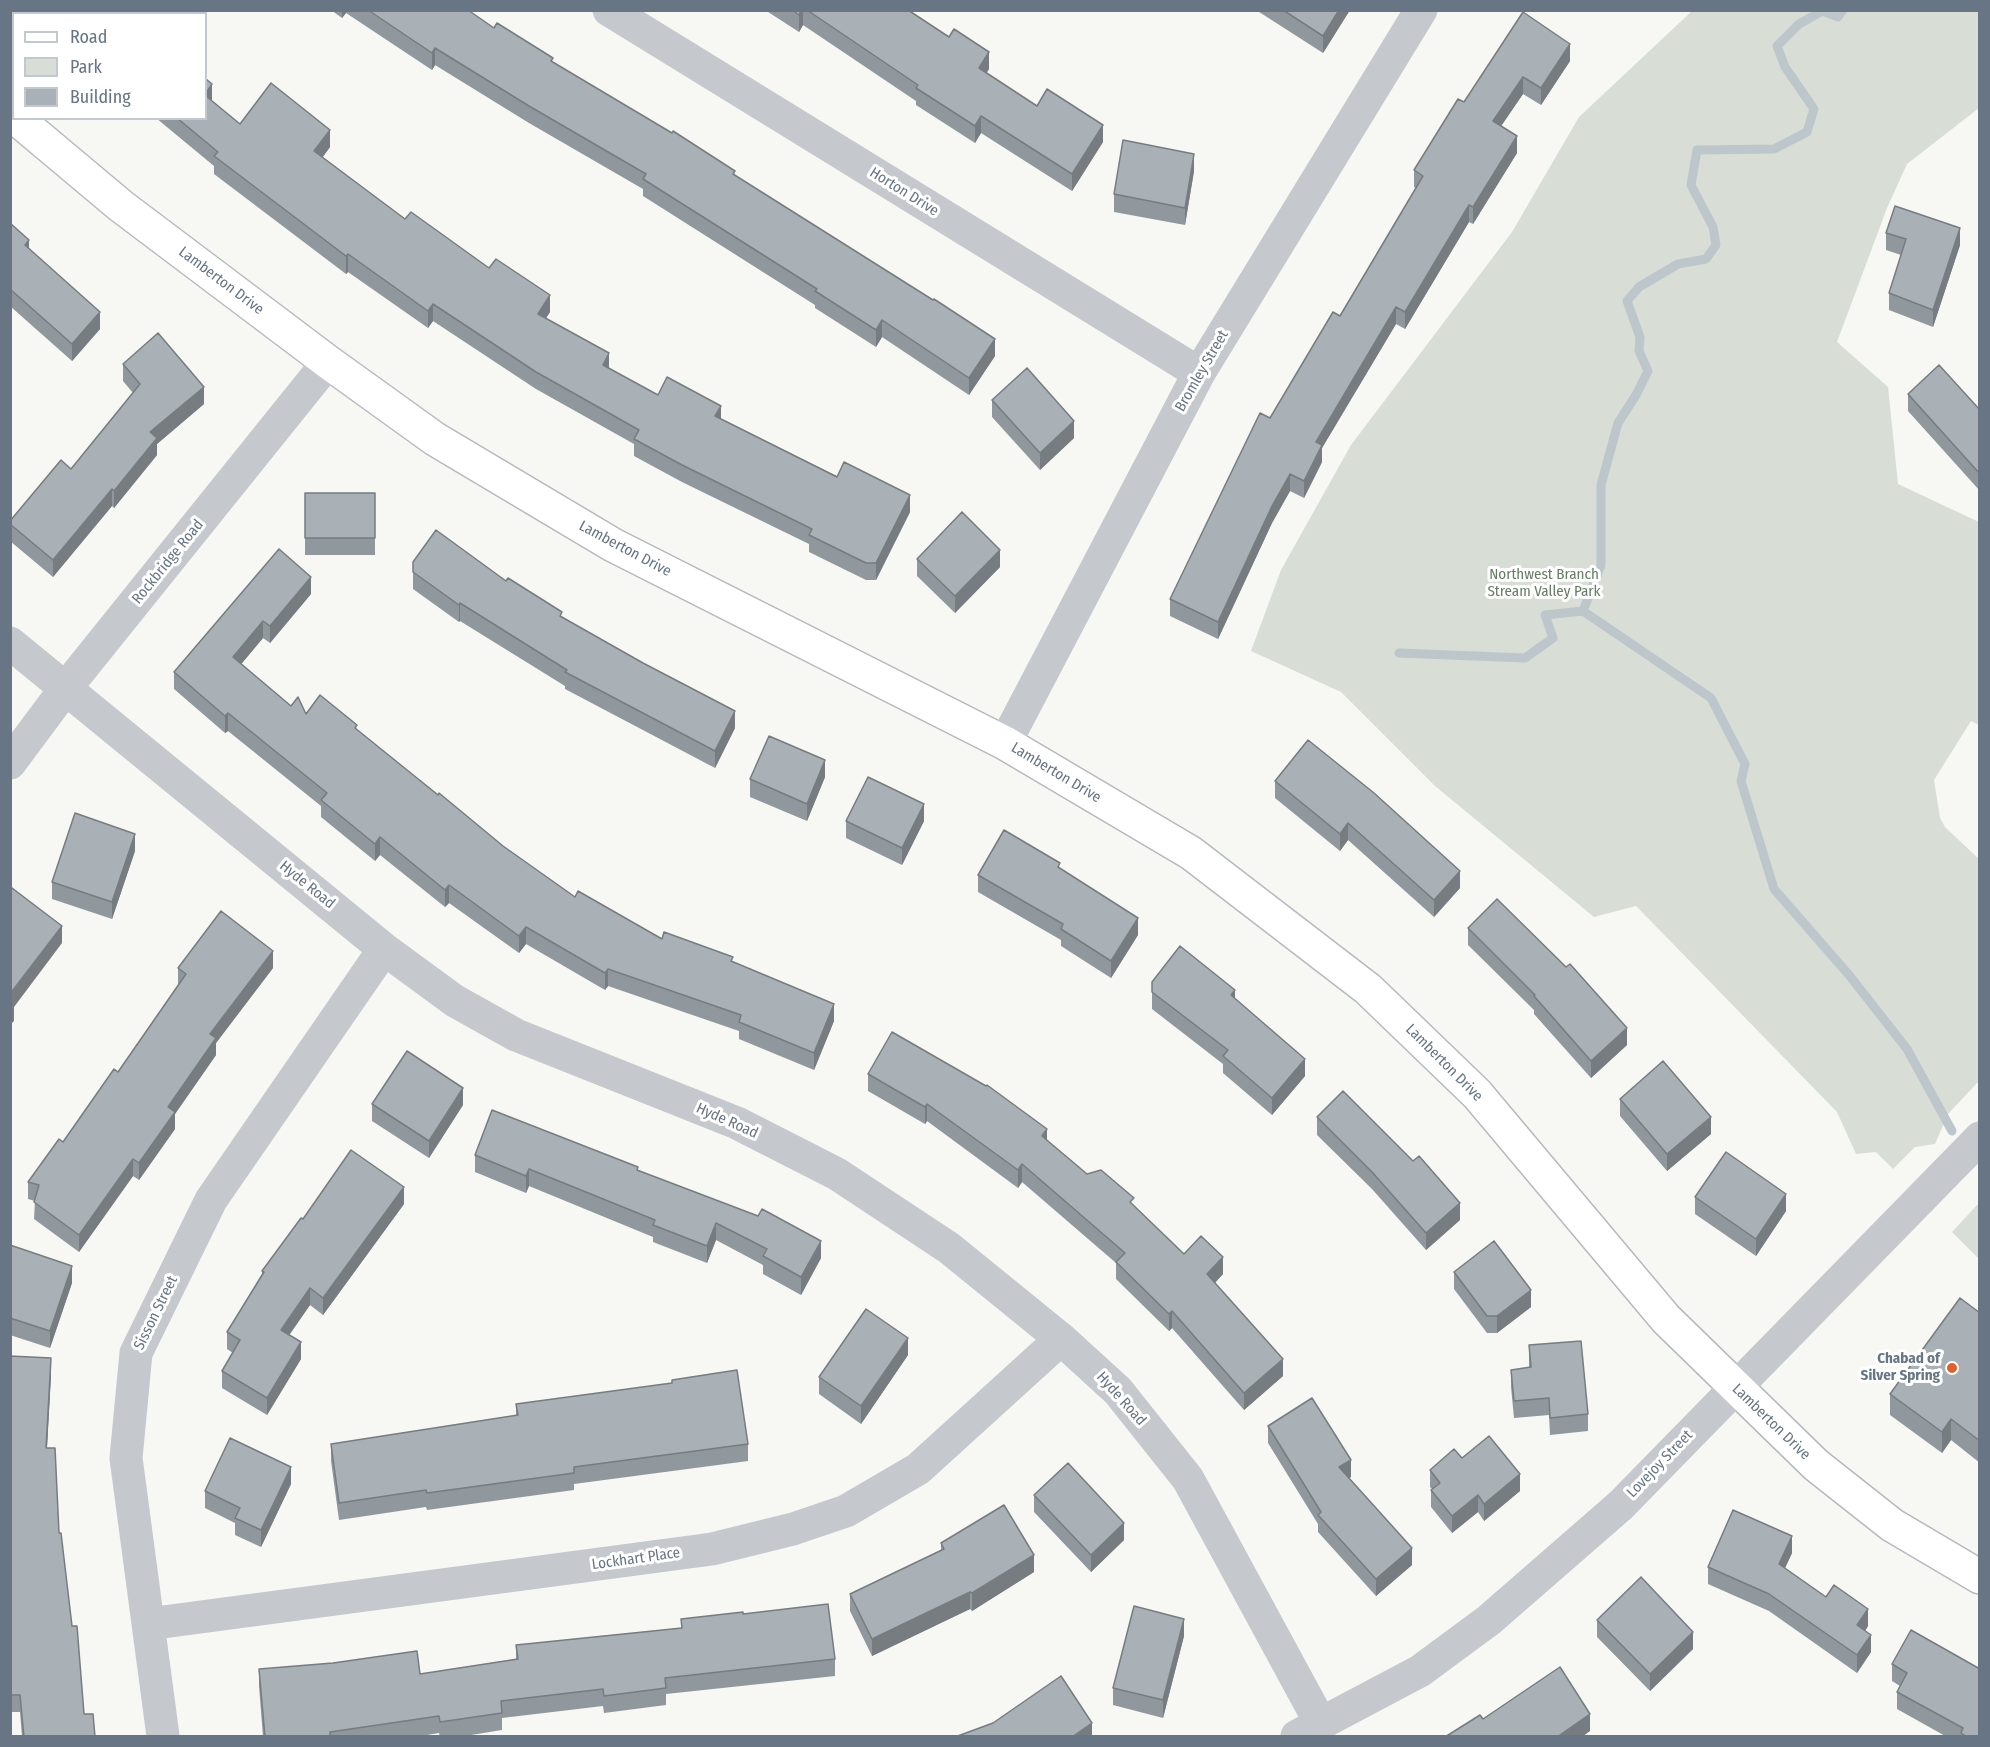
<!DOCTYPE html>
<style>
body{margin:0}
#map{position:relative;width:1990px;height:1747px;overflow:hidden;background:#f7f7f4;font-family:"Fira Sans Condensed",sans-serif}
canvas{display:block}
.frame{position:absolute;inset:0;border:12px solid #677584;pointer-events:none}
.legend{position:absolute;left:12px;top:12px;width:195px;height:108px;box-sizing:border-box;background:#fff;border:2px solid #c2c8ce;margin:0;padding:8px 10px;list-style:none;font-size:18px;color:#677584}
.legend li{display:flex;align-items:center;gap:12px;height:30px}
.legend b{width:30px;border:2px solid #c2c8ce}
</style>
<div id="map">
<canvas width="1990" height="1747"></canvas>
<div class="frame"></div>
<ul class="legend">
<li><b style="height:8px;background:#fff"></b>Road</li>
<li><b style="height:16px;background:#d8ded5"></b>Park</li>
<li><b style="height:16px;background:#a9b1b6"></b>Building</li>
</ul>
</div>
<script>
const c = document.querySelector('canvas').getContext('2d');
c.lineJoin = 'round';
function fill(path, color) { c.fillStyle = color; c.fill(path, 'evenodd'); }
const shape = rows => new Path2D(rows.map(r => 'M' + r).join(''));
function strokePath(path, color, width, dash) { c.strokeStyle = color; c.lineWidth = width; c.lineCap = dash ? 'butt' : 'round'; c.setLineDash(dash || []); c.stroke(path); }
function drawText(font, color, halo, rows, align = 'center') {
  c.font = font + ' "Fira Sans Condensed",sans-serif'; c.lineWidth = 6; c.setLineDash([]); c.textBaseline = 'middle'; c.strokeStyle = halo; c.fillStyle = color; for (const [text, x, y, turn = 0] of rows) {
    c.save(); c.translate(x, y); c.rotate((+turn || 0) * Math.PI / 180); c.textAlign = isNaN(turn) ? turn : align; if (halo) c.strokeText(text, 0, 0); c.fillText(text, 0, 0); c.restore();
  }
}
fill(shape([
 [1692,11,1979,11,1979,108,1907,164,1887,208,1837,342,1888,387,1898,484,1979,522,1979,725,1971,721,1934,780,1940,818,1945,827,1979,859,1979,1081,1948,1114,1935,1144,1915,1147,1893,1169,1876,1152,1856,1154,1837,1112,1636,906,1594,917,1435,786,1341,692,1251,651,1281,570,1351,445,1512,232,1579,117],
 [1979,1203,1979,1259,1952,1232]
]), '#d8ded5');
strokePath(shape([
 [1843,10,1838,17,1822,11,1799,24,1777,46,1785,67,1814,109,1807,132,1774,149,1697,150,1691,185,1713,227,1716,245,1706,259,1678,264,1639,287,1627,301,1640,337,1639,351,1648,371,1636,395,1618,423,1601,485,1601,565,1583,611,1711,698,1745,764,1741,781,1774,889,1849,975,1907,1049,1952,1131],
 [1399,653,1525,658,1553,638,1545,615,1583,611]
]), '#bcc6cb', 9);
const secondary = shape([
 [16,118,121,206,328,362,435,439,613,545,1005,743,1191,853,1368,989,1477,1094,1666,1319,1816,1465,1892,1525,1980,1577]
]);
strokePath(secondary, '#b5babe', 36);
strokePath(shape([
 [609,10,1199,373],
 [10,643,384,949,455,1001,516,1035,737,1123,837,1174,949,1248,1061,1339,1118,1391,1188,1479,1321,1724],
 [1005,743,1199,373,1421,10],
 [10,763,65,689,328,362],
 [148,1624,712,1549,793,1529,846,1511,918,1469,1061,1339],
 [163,1736,126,1458,136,1353,211,1200,384,949],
 [1297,1736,1420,1671,1489,1620,1621,1505,1980,1138]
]), '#c5c8cc', 33);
strokePath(secondary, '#fff', 33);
fill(shape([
 [31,10,124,10,128,14,34,14],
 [331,10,468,10,494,28,553,63,735,176,995,356,969,395,882,337,876,347,815,308,815,305,643,196,643,189,529,123,435,65,432,70,346,13,342,18],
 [765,10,908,10,989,69,986,73,1037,106,1103,142,1072,191,981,133,975,143,916,105,916,101,803,25,799,32],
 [1256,10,1350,10,1323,53],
 [1523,12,1570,61,1541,105,1523,94,1501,126,1517,153,1473,224,1469,222,1405,329,1396,324,1322,448,1322,462,1304,498,1290,491,1272,523,1218,639,1170,616,1170,599,1416,188,1414,187,1414,170,1464,102],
 [212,101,240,124,330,147,323,157,405,219,550,312,546,318,609,369,658,395,721,419,910,512,876,580,866,580,809,552,809,544,682,482,634,456,634,444,536,389,433,321,428,328,348,272,346,274,214,174,214,166,156,118,206,118],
 [1194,171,1185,225,1114,212,1114,194],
 [10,223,29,249,100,329,72,361,10,306],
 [1886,233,1960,245,1933,327,1889,310,1889,293,1901,255,1886,250],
 [123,364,204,404,157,444,157,455,114,508,112,506,53,577,10,541,10,521,71,469,133,393,123,381],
 [1908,394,1980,410,1980,491,1908,411],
 [992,400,1074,438,1040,470,992,417],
 [305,493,375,493,375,555,305,555],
 [917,559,1000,567,955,613,917,576],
 [413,562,506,581,735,728,715,768,565,689,565,686,460,621,459,622,413,589],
 [311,594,270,643,263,638,241,664,291,706,306,714,357,730,503,846,575,897,662,939,733,962,834,1021,814,1070,739,1039,739,1031,608,986,605,990,526,944,519,953,449,903,445,907,380,855,375,861,321,817,321,806,228,731,225,733,174,689,174,672],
 [1308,740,1460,888,1434,917,1348,840,1340,851,1275,798,1275,781],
 [825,777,807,821,750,797,750,779],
 [846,821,924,821,902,865,846,838],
 [135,851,112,919,52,899,52,882],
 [1060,869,1138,935,1111,978,1061,946,1061,940,978,892,978,875],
 [1468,928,1627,1045,1591,1078,1534,1014,1534,1010,1468,945],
 [178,968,273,968,216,1043,216,1055,175,1114,175,1129,139,1180,133,1176,79,1252,34,1219,35,1201,28,1199,28,1182,63,1142,118,1072,178,985],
 [1152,982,1235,999,1305,1076,1272,1115,1223,1073,1223,1064,1152,1009],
 [868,1074,1047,1140,1087,1174,1134,1206,1184,1254,1223,1274,1215,1283,1283,1376,1244,1410,1172,1328,1169,1331,1116,1279,1116,1263,1022,1182,1018,1188,927,1121,925,1124,868,1091],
 [1620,1099,1711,1134,1667,1171,1620,1116],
 [372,1104,463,1105,429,1158,372,1121],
 [1317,1117,1460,1220,1426,1250,1372,1189,1317,1135],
 [475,1155,638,1170,821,1258,801,1295,763,1274,763,1265,716,1240,707,1263,653,1242,653,1237,529,1186,526,1193,475,1172],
 [1695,1197,1786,1211,1756,1256,1695,1214],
 [404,1204,323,1315,310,1305,289,1335,301,1359,267,1415,222,1388,222,1371,233,1353,227,1349,227,1332,262,1274,262,1271,303,1219],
 [10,1245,72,1283,50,1348,10,1335],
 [1454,1272,1531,1307,1497,1333,1487,1333,1454,1289],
 [1980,1313,1980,1463,1951,1440,1942,1453,1890,1415,1890,1394],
 [1529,1345,1588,1414,1588,1431,1550,1435,1549,1415,1514,1418,1511,1387,1511,1370,1529,1368],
 [908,1355,861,1424,819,1394,819,1377],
 [10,1356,51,1375,47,1448,84,1714,95,1737,22,1737,20,1712,10,1712],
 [516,1404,748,1444,748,1461,574,1484,574,1490,427,1510,426,1507,339,1520,331,1461,331,1444,516,1416],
 [1268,1426,1351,1477,1349,1478,1412,1565,1376,1596,1318,1532,1318,1524,1268,1443],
 [1462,1458,1520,1491,1484,1521,1478,1512,1452,1533,1431,1507,1431,1490,1432,1489,1430,1487,1430,1470],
 [291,1484,261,1547,235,1535,235,1523,205,1508,205,1491],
 [1034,1495,1124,1540,1091,1572,1034,1512],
 [941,1543,1034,1572,972,1611,970,1609,872,1656,850,1611,850,1594,941,1550],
 [1792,1553,1785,1568,1868,1626,1865,1631,1871,1652,1857,1673,1769,1611,1708,1584,1708,1567],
 [743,1614,835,1659,835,1676,666,1694,666,1705,604,1713,603,1706,502,1718,502,1730,459,1737,440,1737,439,1733,415,1737,263,1737,259,1686,259,1669,420,1674,516,1659,516,1645,681,1628,681,1619],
 [1597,1620,1693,1649,1650,1691,1597,1637],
 [1184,1636,1163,1718,1113,1705,1113,1688],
 [1892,1664,1980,1669,1980,1737,1947,1737,1897,1709,1897,1692,1900,1686,1892,1681]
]), '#91989d');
fill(shape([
 [342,10,346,10,346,13,342,18],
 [801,10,803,10,803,25,799,32,799,15],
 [1339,10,1350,10,1323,53,1323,36],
 [1570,44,1570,61,1541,105,1541,88],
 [435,48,435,65,432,70,432,53],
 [989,52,989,69,979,85,979,68],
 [1523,77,1523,94,1493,138,1493,121],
 [212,84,212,101,206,110,206,93],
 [981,116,981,133,975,143,975,126],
 [1103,125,1103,142,1072,191,1072,174],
 [330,130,330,147,314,168,314,151],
 [1517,136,1517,153,1473,224,1473,207],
 [1194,154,1194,171,1185,225,1185,208],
 [1469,205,1469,222,1405,329,1405,312],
 [1960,228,1960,245,1933,327,1933,310],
 [29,240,29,257,25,245],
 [348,254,348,272,346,274,346,256],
 [550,295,550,312,538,331,538,314],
 [433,304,433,321,428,328,428,311],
 [1396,307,1396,324,1322,448,1322,462,1304,498,1304,481,1316,442],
 [100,312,100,329,72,361,72,344],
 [882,320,882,337,876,347,876,330],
 [995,339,995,356,969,395,969,378],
 [609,353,609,370,603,365],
 [204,387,204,404,157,444,157,455,114,508,114,491,150,432],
 [721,406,721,423,715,416],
 [1074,421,1074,438,1040,470,1040,453],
 [1290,474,1290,491,1272,523,1218,639,1218,622,1272,506],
 [112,489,112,506,53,577,53,560],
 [910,495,910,512,876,580,876,563],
 [1000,550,1000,567,955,613,955,596],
 [311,577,311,594,270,643,270,626],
 [460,603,460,621,459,622,459,605],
 [263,621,263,638,233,674,233,657],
 [735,711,735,728,715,768,715,751],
 [228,713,228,731,225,733,225,716],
 [825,760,825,777,807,821,807,804],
 [924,804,924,821,902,865,902,848],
 [1348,823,1348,840,1340,851,1340,834],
 [135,834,135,851,112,919,112,902],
 [380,837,380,855,375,861,375,844],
 [1460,871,1460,888,1434,917,1434,900],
 [449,885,449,903,445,907,445,890],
 [1138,918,1138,935,1111,978,1111,961],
 [62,926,62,943,14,1007,14,1021,10,1025,10,994],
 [526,927,526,944,519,953,519,936],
 [273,951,273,968,216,1043,216,1055,175,1114,175,1129,139,1180,139,1163,168,1107,210,1034],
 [608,969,608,986,605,990,605,973],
 [1235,990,1235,1007,1231,995],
 [834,1004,834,1021,814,1070,814,1053],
 [1627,1028,1627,1045,1591,1078,1591,1061],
 [1305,1059,1305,1076,1272,1115,1272,1098],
 [463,1088,463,1105,429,1158,429,1141],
 [927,1104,927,1121,925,1124,925,1107],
 [1711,1117,1711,1134,1667,1171,1667,1154],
 [1047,1129,1047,1146,1042,1136],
 [133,1159,133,1176,79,1252,79,1235],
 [1022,1164,1022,1182,1018,1188,1018,1170],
 [529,1169,529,1186,526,1193,526,1176],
 [404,1187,404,1204,323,1315,323,1298],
 [1786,1194,1786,1211,1756,1256,1756,1239],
 [1460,1203,1460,1220,1426,1250,1426,1233],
 [716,1223,716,1240,707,1263,707,1246],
 [821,1241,821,1258,801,1295,801,1277],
 [1223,1257,1223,1274,1207,1291,1207,1274],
 [72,1266,72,1283,50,1348,50,1331],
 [310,1288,310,1305,281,1347,281,1330],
 [1531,1290,1531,1307,1497,1333,1497,1316],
 [1172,1311,1172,1328,1169,1331,1169,1314],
 [908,1338,908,1355,861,1424,861,1406],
 [301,1342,301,1359,267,1415,267,1398],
 [51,1358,51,1375,46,1465,46,1448],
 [1283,1359,1283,1376,1244,1410,1244,1393],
 [1951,1419,1951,1440,1942,1453,1942,1432],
 [1351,1460,1351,1477,1339,1484,1339,1467],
 [291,1467,291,1484,261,1547,261,1530],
 [1520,1474,1520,1491,1484,1521,1484,1504],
 [1478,1495,1478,1512,1452,1533,1452,1516],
 [1124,1523,1124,1540,1091,1572,1091,1555],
 [1792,1536,1792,1553,1779,1581,1779,1564],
 [1412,1548,1412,1565,1376,1596,1376,1579],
 [1034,1555,1034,1572,972,1611,972,1593],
 [970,1592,970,1609,872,1656,872,1639],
 [1868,1609,1868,1626,1857,1642,1857,1625],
 [1184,1619,1184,1636,1163,1718,1163,1700],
 [1693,1632,1693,1649,1650,1691,1650,1674],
 [1871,1635,1871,1652,1857,1673,1857,1655],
 [1590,1714,1590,1731,1582,1737,1557,1737],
 [1092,1723,1092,1737,1072,1737]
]), '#767c7f');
const building = shape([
 [52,10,124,10,128,14,56,14,52,10],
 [368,10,468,10,494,28,497,23,553,58,551,61,672,133,673,131,735,171,733,174,933,300,934,299,995,339,969,378,882,320,876,330,815,291,817,289,643,179,646,174,529,106,435,48,432,53,368,10],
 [792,10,801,10,799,15,792,10],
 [807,10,908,10,949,37,954,29,989,52,979,68,1037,106,1047,89,1103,125,1072,174,981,116,975,126,916,88,918,85,807,10],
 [1283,10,1339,10,1323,36,1283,10],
 [1523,12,1570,44,1541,88,1523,77,1493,121,1517,136,1473,207,1469,205,1405,312,1396,307,1316,442,1322,445,1304,481,1290,474,1272,506,1218,622,1170,599,1260,413,1270,418,1333,312,1340,316,1423,176,1414,170,1458,99,1464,102,1523,12],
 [206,79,212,84,206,93,206,79],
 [271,83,330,130,314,151,405,219,411,212,489,268,496,259,550,295,538,314,609,353,603,365,658,395,667,377,721,406,715,416,837,477,844,462,910,495,876,563,866,563,809,535,812,529,682,465,634,439,639,430,536,372,433,304,428,311,348,254,346,256,214,156,218,152,177,118,206,118,206,96,240,124,271,83],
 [1123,140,1194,154,1185,208,1114,194,1123,140],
 [1895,206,1960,228,1933,310,1889,293,1906,239,1886,233,1895,206],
 [10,223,29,240,25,245,100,312,72,344,10,289,10,223],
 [158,333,204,387,150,432,157,438,114,491,112,489,53,560,10,524,10,521,61,460,71,469,140,384,123,364,158,333],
 [1939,365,1980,410,1980,474,1908,394,1939,365],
 [1027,368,1074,421,1040,453,992,400,1027,368],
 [305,493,375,493,375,538,305,538,305,493],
 [962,512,1000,550,955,596,917,559,962,512],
 [436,530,506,581,508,578,562,612,560,616,643,663,735,711,715,751,565,672,567,670,460,603,459,605,413,572,413,562,436,530],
 [279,549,311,577,270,626,263,621,233,657,291,706,298,697,306,714,320,695,357,725,355,728,438,795,439,793,503,846,575,897,578,891,662,939,664,932,733,957,731,961,834,1004,814,1053,739,1022,741,1015,608,969,605,973,526,927,519,936,449,885,445,890,380,837,375,844,321,800,327,793,228,713,225,716,174,672,279,549],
 [769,736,825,760,807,804,750,779,769,736],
 [1308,740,1374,793,1460,871,1434,900,1348,823,1340,834,1275,781,1308,740],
 [868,777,924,804,902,848,846,821,868,777],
 [75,813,135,834,112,902,52,882,75,813],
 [1004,830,1060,863,1058,867,1138,918,1111,961,1061,929,1063,924,978,875,1004,830],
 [12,888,62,926,10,994,10,891,12,888],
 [1497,899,1566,967,1570,964,1627,1028,1591,1061,1534,996,1535,995,1468,928,1497,899],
 [221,911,273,951,210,1034,216,1038,168,1107,175,1112,139,1163,133,1159,79,1235,34,1202,39,1185,28,1182,59,1139,63,1142,114,1069,118,1072,186,974,178,968,221,911],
 [1180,946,1235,990,1231,995,1305,1059,1272,1098,1223,1056,1228,1050,1152,992,1152,982,1180,946],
 [892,1032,986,1086,987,1085,1047,1129,1042,1136,1087,1174,1101,1170,1134,1198,1130,1202,1184,1254,1201,1236,1223,1257,1207,1274,1283,1359,1244,1393,1172,1311,1169,1314,1116,1262,1125,1253,1022,1164,1018,1170,927,1104,925,1107,868,1074,892,1032],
 [407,1051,463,1088,429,1141,372,1104,407,1051],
 [1663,1061,1711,1117,1667,1154,1620,1099,1663,1061],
 [1343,1091,1413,1161,1419,1156,1460,1203,1426,1233,1372,1172,1317,1117,1343,1091],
 [492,1110,638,1167,637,1170,758,1216,762,1209,821,1241,801,1277,763,1256,767,1249,716,1223,707,1246,653,1225,655,1220,529,1169,526,1176,475,1155,492,1110],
 [351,1150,404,1187,323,1298,310,1288,281,1330,301,1342,267,1398,222,1371,240,1340,227,1332,264,1272,262,1271,301,1218,303,1219,351,1150],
 [1726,1152,1786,1194,1756,1239,1695,1197,1726,1152],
 [1494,1241,1531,1290,1497,1316,1487,1316,1454,1272,1494,1241],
 [10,1245,72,1266,50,1331,10,1318,10,1245],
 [1960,1298,1980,1313,1980,1441,1951,1419,1942,1432,1890,1394,1960,1298],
 [866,1309,908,1338,861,1406,819,1377,866,1309],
 [1581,1341,1588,1414,1550,1418,1549,1398,1514,1401,1511,1370,1531,1367,1529,1345,1581,1341],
 [10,1356,51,1358,46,1448,55,1448,59,1533,61,1533,72,1626,77,1626,84,1714,93,1714,95,1737,24,1737,20,1695,10,1695,10,1356],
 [737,1370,748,1444,574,1467,574,1473,427,1493,426,1490,339,1503,331,1444,518,1415,516,1404,672,1383,672,1380,737,1370],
 [1312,1398,1351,1460,1339,1467,1412,1548,1376,1579,1318,1515,1321,1512,1268,1426,1312,1398],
 [1489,1436,1520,1474,1484,1504,1478,1495,1452,1516,1431,1490,1440,1483,1430,1470,1454,1449,1462,1458,1489,1436],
 [230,1438,291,1467,261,1530,235,1518,240,1508,205,1491,230,1438],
 [1068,1463,1124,1523,1091,1555,1034,1495,1068,1463],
 [1004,1505,1034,1555,972,1593,970,1592,872,1639,850,1594,944,1549,941,1543,1004,1505],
 [1733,1510,1792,1536,1779,1564,1826,1597,1834,1585,1868,1609,1857,1625,1871,1635,1857,1655,1769,1594,1708,1567,1733,1510],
 [1641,1577,1693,1632,1650,1674,1597,1620,1641,1577],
 [828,1604,835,1659,665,1678,666,1688,604,1696,603,1689,501,1701,502,1713,440,1722,439,1716,330,1732,330,1737,265,1737,259,1669,333,1663,417,1651,420,1674,518,1659,516,1645,682,1628,681,1619,743,1612,743,1614,828,1604],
 [1134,1606,1184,1619,1163,1700,1113,1688,1134,1606],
 [1911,1630,1980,1669,1980,1737,1967,1737,1961,1733,1963,1728,1897,1692,1907,1673,1892,1664,1911,1630],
 [1560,1667,1590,1714,1557,1737,1445,1737,1480,1715,1483,1719,1560,1667],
 [1061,1676,1092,1723,1072,1737,955,1737,993,1723,1061,1676]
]);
fill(building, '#a9b1b6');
strokePath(building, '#767c7f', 1.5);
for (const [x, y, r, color] of [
 [1952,1368,6,"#df622c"]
]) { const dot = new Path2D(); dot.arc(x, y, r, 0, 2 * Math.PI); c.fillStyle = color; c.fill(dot); strokePath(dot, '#fff', 2); }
drawText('15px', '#677584', '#fff', [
 ["Horton Drive",904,192,32],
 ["Lamberton Drive",221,281,37],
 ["Bromley Street",1202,371,-60],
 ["Lamberton Drive",625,549,28],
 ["Rockbridge Road",168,562,-51],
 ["Lamberton Drive",1056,773,31],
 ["Hyde Road",307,885,39],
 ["Lamberton Drive",1444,1063,45],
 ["Hyde Road",727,1121,24],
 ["Sisson Street",156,1313,-64],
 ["Hyde Road",1121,1399,48],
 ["Lamberton Drive",1771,1422,44],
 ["Lovejoy Street",1660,1464,-46],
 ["Lockhart Place",636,1559,-8]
]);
drawText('15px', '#687c65', '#fff', [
 ["Northwest Branch",1544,575],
 ["Stream Valley Park",1544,592]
]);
drawText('bold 15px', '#677584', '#fff', [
 ["Chabad of",1940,1359],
 ["Silver Spring",1940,1376]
], 'right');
</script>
